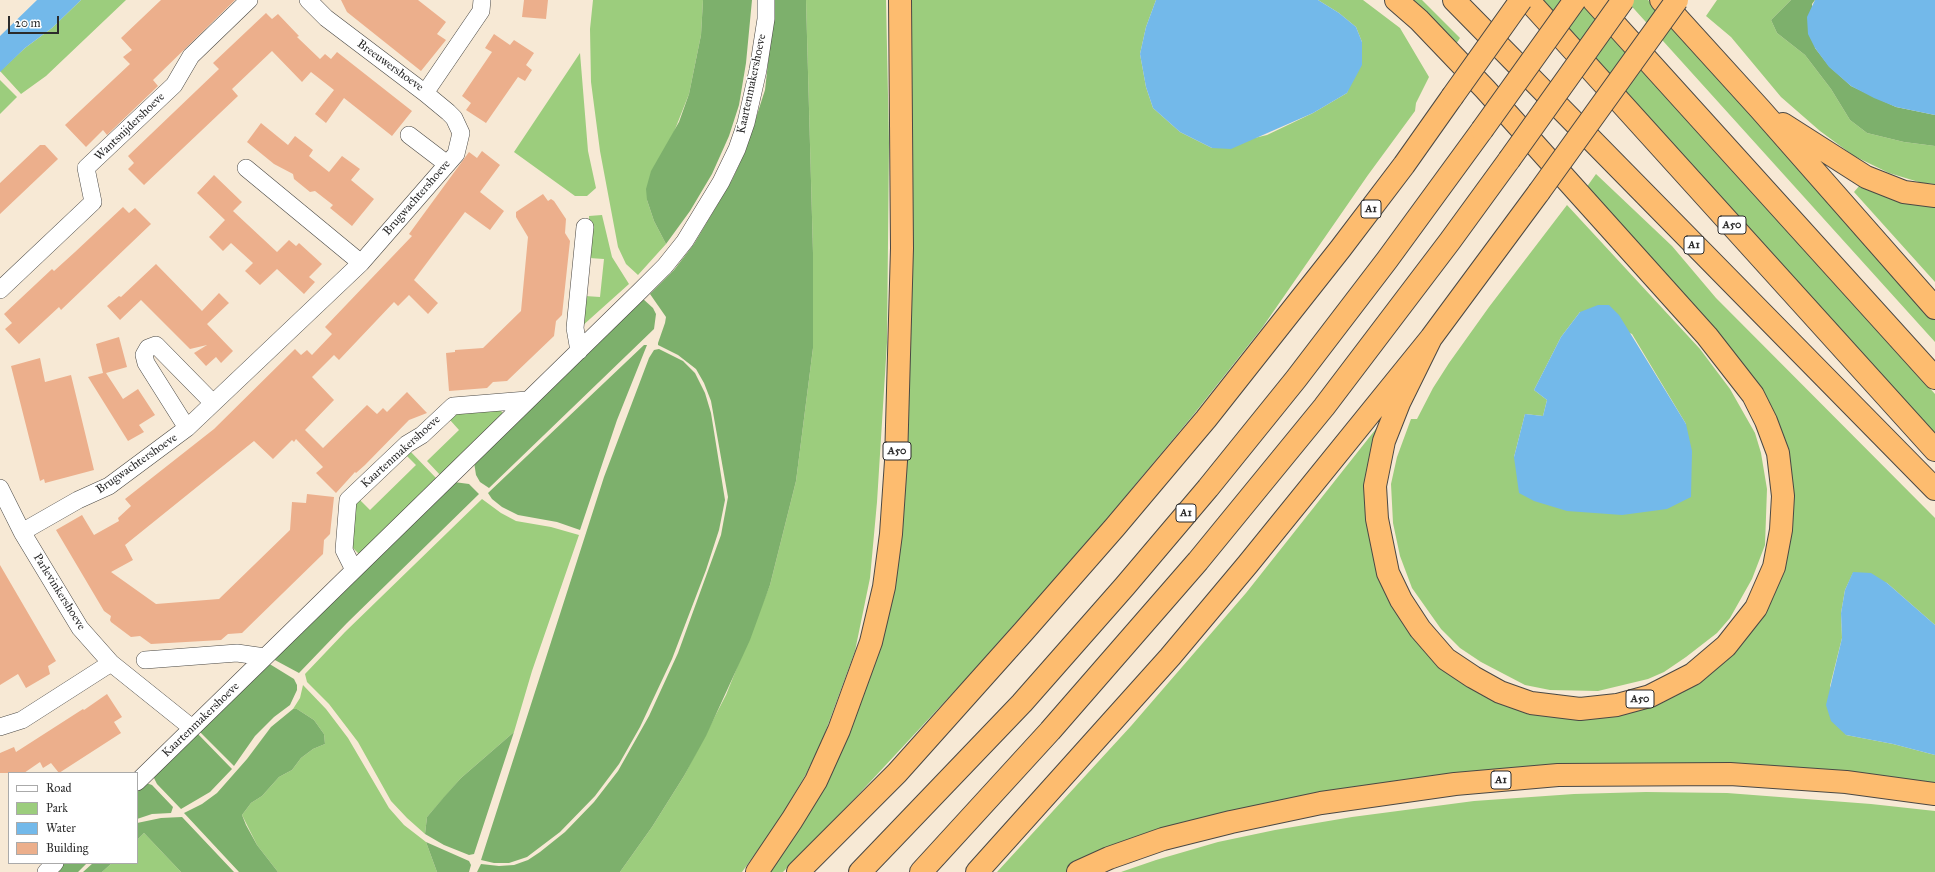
<!DOCTYPE html>
<style>
body{margin:0}
#map{position:relative;width:1935px;height:872px;overflow:hidden;background:#f7e9d5;font-family:"IM FELL Great Primer",serif}
canvas{display:block}
.legend{position:absolute;left:8px;top:772px;width:130px;height:92px;box-sizing:border-box;background:#fff;border:1px solid #aaa;margin:0;padding:5px 7px;list-style:none;font-size:12px;color:#2b2b2b}
.legend li{display:flex;align-items:center;gap:8px;height:20px}
.legend b{width:20px;border:1px solid #aaa}
.scale{position:absolute;left:8px;top:16px;width:51px;height:18px;box-sizing:border-box;border:2px solid #2b2b2b;border-top:0;padding-left:5px;font-size:12px;line-height:14px;white-space:nowrap;color:#2b2b2b;-webkit-text-stroke:3px #fff;paint-order:stroke}
</style>
<div id="map">
<canvas width="1935" height="872"></canvas>
<ul class="legend">
<li><b style="height:5px;background:#fff"></b>Road</li>
<li><b style="height:11px;background:#9ccd7d"></b>Park</li>
<li><b style="height:11px;background:#73b9ea"></b>Water</li>
<li><b style="height:11px;background:#ecaf8c"></b>Building</li>
</ul>
<div class="scale">20 m</div>
</div>
<script>
const c = document.querySelector('canvas').getContext('2d');
c.lineJoin = 'round';
function fill(path, color) { c.fillStyle = color; c.fill(path, 'evenodd'); }
const shape = rows => new Path2D(rows.map(r => 'M' + r).join(''));
function strokePath(path, color, width, dash) { c.strokeStyle = color; c.lineWidth = width; c.lineCap = dash ? 'butt' : 'round'; c.setLineDash(dash || []); c.stroke(path); }
function drawText(font, color, halo, rows, align = 'center') {
  c.font = font + ' "IM FELL Great Primer",serif'; c.lineWidth = 3; c.setLineDash([]); c.textBaseline = 'middle'; c.strokeStyle = halo; c.fillStyle = color; for (const [text, x, y, turn = 0] of rows) {
    c.save(); c.translate(x, y); c.rotate((+turn || 0) * Math.PI / 180); c.textAlign = isNaN(turn) ? turn : align; if (halo) c.strokeText(text, 0, 0); c.fillText(text, 0, 0); c.restore();
  }
}
fill(shape([
 [81,0,126,0,46,76,21,94,0,71,25,48,52,28],
 [593,0,703,0,701,35,689,94,647,200,654,221,666,244,638,275,626,264,618,247,600,151,591,82,590,29],
 [806,0,886,0,889,143,887,342,877,502,870,578,855,651,822,741,806,774,778,822,742,872,620,872,652,827,684,776,726,695,770,585,796,481,813,348,813,253],
 [907,0,1156,0,1146,27,1140,54,1146,87,1153,108,1180,132,1212,148,1267,135,1313,113,1347,93,1362,42,1356,27,1339,13,1318,0,1363,0,1400,28,1429,77,1416,103,1415,111,1368,175,1262,328,1194,414,1075,557,962,683,857,796,783,872,766,872,877,635],
 [1408,0,1422,0,1460,38,1456,44],
 [1541,0,1579,0,1935,394,1935,433],
 [1626,0,1648,0,1935,318,1935,342],
 [1717,0,1791,0,1771,20,1777,33,1805,55,1831,89,1850,120,1867,133,1904,142,1935,146,1935,184,1922,183,1889,173,1854,156,1820,131,1781,97,1731,37,1706,16],
 [580,53,588,151,596,188,587,196,575,196,514,152],
 [0,80,17,97,0,114],
 [1596,174,1672,246,1716,298,1935,518,1935,625,1887,583,1853,573,1845,590,1841,613,1842,638,1830,686,1846,735,1893,744,1935,755,1935,790,1802,775,1395,788,1068,872,997,872,1131,726,1246,593,1383,420,1369,520,1371,548,1381,578,1488,694,1642,705,1758,616,1786,457,1586,188],
 [1860,185,1935,206,1935,282,1854,192],
 [1567,205,1700,349,1730,389,1755,433,1761,453,1767,489,1765,545,1752,579,1730,618,1717,633,1686,657,1664,672,1648,679,1598,691,1550,690,1525,685,1481,662,1460,648,1441,629,1412,588,1400,556,1393,523,1391,484,1397,457,1411,419,1417,419,1433,388,1449,363,1489,307],
 [1580,312,1632,334,1686,424,1514,457,1525,414,1543,416,1547,400,1534,390,1561,337],
 [602,215,612,257,629,284,581,327,585,296,600,297,604,259,589,258,589,216],
 [500,410,504,414,441,476,427,461,459,430,450,420,456,412],
 [409,450,437,479,360,555,351,546,354,504,360,500,370,510,416,465,405,454],
 [482,499,501,513,516,521,551,527,579,535,532,671,514,732,461,778,427,817,425,834,407,818,391,801,358,742,329,704,307,682,305,674,345,632],
 [303,685,326,709,348,738,389,808,404,825,426,842,437,872,278,872,257,845,242,815,251,803,262,796,279,777,292,770,301,758,313,749,325,744,324,734,314,720,297,709,293,709,300,698],
 [1646,792,1727,793,1871,804,1935,811,1935,872,1121,872,1156,860,1218,842,1275,830,1352,817,1474,801,1574,794],
 [144,833,181,872,102,872,112,863,137,863,137,840]
]), '#9ccd7d');
fill(shape([
 [703,0,752,0,746,63,739,105,729,136,712,174,690,211,666,244,654,221,647,200,646,189,651,171,679,122,689,94,701,35],
 [775,0,806,0,813,253,813,348,796,481,770,585,750,640,706,736,684,776,652,827,620,872,477,872,481,864,499,866,514,865,528,860,540,852,565,832,594,802,618,771,649,716,678,653,721,535,728,497,711,401,704,383,696,369,678,355,658,345,658,343,665,323,666,317,650,294,674,270,694,244,732,180,745,152,765,90],
 [1791,0,1815,0,1812,4,1815,48,1829,66,1851,86,1896,107,1935,115,1935,146,1904,142,1867,133,1850,120,1831,89,1805,55,1777,33,1771,20],
 [642,298,653,308,656,314,654,329,489,488,480,482,476,475,474,462],
 [644,345,647,345,617,420,580,530,557,522,518,515,502,507,492,499,488,493],
 [659,349,683,361,695,373,705,393,711,413,725,500,719,530,706,570,672,659,640,727,619,764,595,796,560,832,527,857,509,863,494,863,481,860,604,477,649,358,654,350],
 [454,482,469,484,479,494,347,623,299,673,273,659],
 [268,663,294,679,297,685,297,690,290,705,274,717,255,736,234,766,199,731],
 [293,709,297,709,314,720,324,734,325,744,313,749,301,758,292,770,279,777,262,796,251,803,242,815,246,825,257,845,278,872,239,872,184,813,202,804,217,793,247,759,271,727],
 [514,732,474,854,469,855,444,845,425,834,427,817,444,797,461,778],
 [197,733,232,769,210,792,181,809,157,784,154,778,155,774],
 [146,783,152,785,173,807,171,813,152,814,137,819,137,792],
 [182,817,183,818,234,872,181,872,144,833,137,840,137,823,161,818],
 [426,842,469,861,471,865,469,872,437,872],
 [64,863,87,863,78,872,55,872],
 [93,863,112,863,102,872,83,872]
]), '#7db06c');
fill(shape([
 [37,0,81,0,52,28,25,48,0,72,0,36],
 [1156,0,1318,0,1339,13,1356,27,1362,42,1362,65,1347,93,1313,113,1231,149,1212,148,1180,132,1153,108,1146,87,1140,54,1146,27],
 [1815,0,1935,0,1935,115,1896,107,1874,98,1851,86,1829,67,1815,48,1808,34,1807,17],
 [1598,305,1609,305,1619,315,1686,424,1692,451,1691,497,1667,509,1622,515,1567,511,1534,501,1519,493,1514,457,1525,414,1543,416,1547,400,1534,390,1561,337,1580,312],
 [1853,572,1871,573,1887,583,1935,625,1935,755,1893,744,1846,735,1831,721,1826,705,1842,638,1841,613,1845,590]
]), '#73b9ea');
fill(shape([
 [161,0,235,0,153,80,158,86,107,135,103,130,86,147,65,125,130,64,123,57,132,50,121,38],
 [341,0,418,0,446,22,437,34,446,40,421,71,347,12],
 [524,0,548,0,546,19,522,17],
 [266,13,272,19,278,14,299,36,297,37,320,59,325,54,331,59,337,52,412,111,392,136,344,98,326,123,315,114,334,90,311,72,302,82,272,51,232,89,238,96,144,185,128,169,134,163,128,156,219,69,213,63],
 [494,34,510,45,514,40,534,53,526,65,532,70,525,81,518,77,486,123,466,110,471,103,462,96,492,52,485,48],
 [261,123,288,145,295,136,313,150,309,156,329,172,342,156,360,169,351,180,374,199,352,226,330,208,333,205,315,191,310,192,294,179,293,174,274,164,247,142],
 [40,145,45,145,58,159,0,214,0,183],
 [482,151,500,165,480,192,504,211,490,230,465,212,414,280,438,303,428,314,409,295,398,306,394,302,339,360,334,355,312,377,334,400,305,430,323,448,367,405,377,414,383,408,387,412,407,392,427,413,409,420,365,465,356,473,355,472,336,493,316,473,323,467,296,439,294,442,292,440,273,459,254,441,125,545,133,560,111,572,156,604,219,599,290,530,292,502,306,503,307,494,334,497,330,534,324,540,323,554,242,633,228,634,221,640,151,644,140,636,131,637,111,622,110,620,111,616,104,611,56,530,82,515,94,535,119,521,118,518,131,506,125,499,214,429,295,349,301,355,307,350,312,355,332,334,325,327,412,236,409,234,469,152,477,158],
 [214,175,242,202,233,211,277,252,289,240,296,246,299,243,322,264,309,277,315,282,304,294,277,269,260,285,245,271,253,263,231,243,223,251,209,237,225,220,197,193],
 [543,194,548,201,551,199,554,201,566,219,565,233,570,241,562,315,556,321,554,336,507,381,493,382,487,388,449,391,446,353,455,352,455,350,483,348,521,311,528,237,516,217,516,212],
 [123,207,129,213,135,208,151,224,61,310,59,307,19,344,5,329,12,323,4,314,52,269,54,271,75,252],
 [156,264,202,311,219,293,229,303,207,324,233,351,221,363,216,357,206,366,194,353,207,345,190,349,141,300,120,320,107,306,119,296,121,297],
 [119,337,127,367,106,373,123,399,138,389,155,415,139,425,144,432,128,441,88,377,103,373,96,344],
 [40,358,45,382,71,375,94,470,45,483,44,479,40,481,11,366],
 [0,565,56,661,48,666,50,674,26,688,18,674,0,685],
 [107,694,122,717,114,722,121,733,59,773,51,763,43,768,40,762,24,773,0,773,0,753,14,747,16,752,83,709,84,710]
]), '#ecaf8c');
const minor = shape([
 [308,0,326,18,425,93,481,11,482,0],
 [409,135,447,164],
 [246,168,361,263],
 [0,290,93,202,86,168,174,85,191,56,249,0],
 [579,351,575,328,585,227],
 [187,428,146,363,144,355,148,348,156,345,213,403],
 [0,488,22,532,80,628,111,663,192,728],
 [22,532,78,500,109,486,187,428,361,263,456,154,461,133,454,118,448,112,425,93],
 [354,570,344,550,348,500,407,444,422,435,453,406,527,400],
 [145,660,237,653,265,657],
 [0,727,22,720,111,663],
 [137,782,640,291,665,266,685,241,721,182,737,149,746,123,758,70,766,19,766,0],
 [46,872,55,863]
]);
const highway = shape([
 [1396,0,1419,20,1485,89,1707,336,1753,395,1766,421,1778,453,1783,496,1781,530,1774,567,1756,608,1726,646,1693,674,1650,696,1617,705,1580,709,1531,703,1500,692,1473,677,1446,659,1420,629,1401,600,1388,573,1377,519,1375,486,1384,441,1399,403,1431,338],
 [1454,0,1935,489],
 [1528,0,1935,450],
 [1593,0,1935,378],
 [1661,0,1760,109,1935,308],
 [1783,124,1866,177,1904,192,1935,196],
 [757,872,792,820,816,781,839,730,871,642,884,587,891,534,896,461,902,248,900,0],
 [798,872,897,773,1024,631,1115,527,1206,419,1341,248,1404,165,1452,97],
 [860,872,1022,703,1125,586,1208,488,1296,379,1387,260,1482,130],
 [921,872,1050,731,1198,561,1324,407,1450,241,1509,160],
 [977,872,1170,657,1248,564,1431,338,1539,192],
 [1078,872,1109,858,1163,839,1231,822,1321,803,1455,784,1558,775,1730,774,1846,782,1935,794]
]);
strokePath(minor, '#4a4844', 18);
strokePath(highway, '#4a4844', 24);
strokePath(minor, '#fff', 17);
strokePath(highway, '#fdbc6f', 22);
const highwayBridge = shape([
 [1452,97,1521,0],
 [1482,130,1575,0],
 [1509,160,1623,0],
 [1539,192,1677,0]
]);
strokePath(highwayBridge, '#4a4844', 24, []);
strokePath(highwayBridge, '#fdbc6f', 22);
for (const [x, y, w] of [
 [1371,209,20],
 [1732,225,28],
 [1694,245,20],
 [897,451,28],
 [1186,513,20],
 [1640,699,28],
 [1501,780,20]
]) { const box = new Path2D(); box.roundRect(x - w / 2, y - 9, w, 18, 3); c.fillStyle = '#fff'; c.fill(box); strokePath(box, '#2b2b2b', 1); }
drawText('bold 11px', '#2b2b2b', null, [
 ["A1",1371,209],
 ["A50",1732,225],
 ["A1",1694,245],
 ["A50",897,451],
 ["A1",1186,513],
 ["A50",1640,699],
 ["A1",1501,780]
]);
drawText('12px', '#2b2b2b', '#fff', [
 ["Breeuwershoeve",390,66,36],
 ["Kaartenmakershoeve",752,84,-78],
 ["Wantsnijdershoeve",130,127,-44],
 ["Brugwachtershoeve",417,198,-49],
 ["Kaartenmakershoeve",401,452,-42],
 ["Brugwachtershoeve",137,464,-35],
 ["Parlevinkershoeve",59,592,58],
 ["Kaartenmakershoeve",201,720,-44]
]);
</script>
